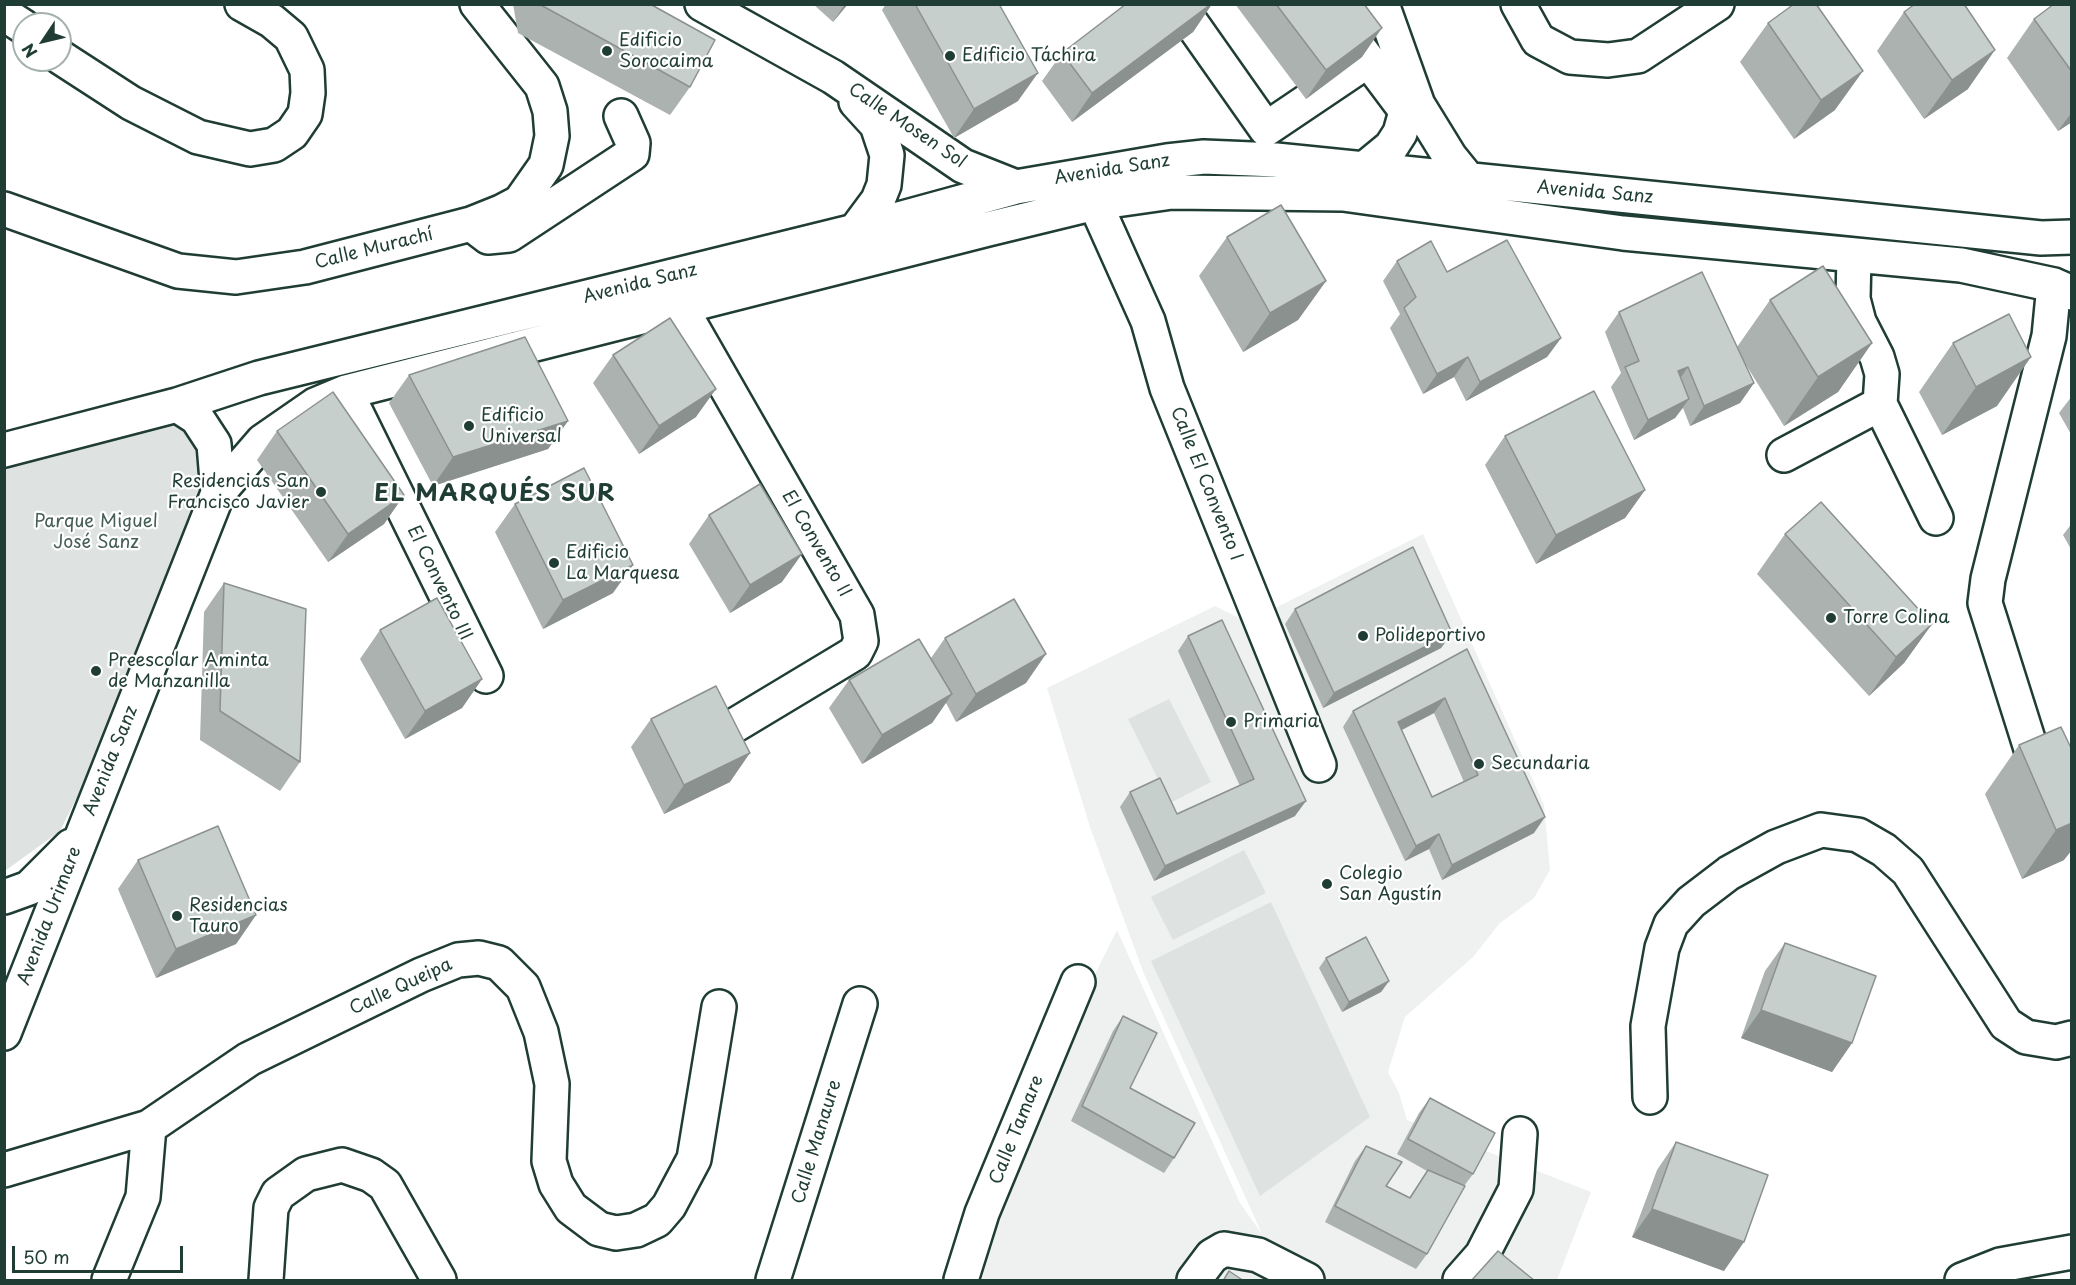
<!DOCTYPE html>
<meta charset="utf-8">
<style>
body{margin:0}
#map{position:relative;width:2076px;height:1285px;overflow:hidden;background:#fff;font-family:"Playpen Sans",sans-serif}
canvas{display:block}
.frame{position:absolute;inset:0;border:6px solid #1f3d34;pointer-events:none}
.north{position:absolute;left:12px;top:12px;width:60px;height:60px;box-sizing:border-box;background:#fff;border:2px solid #a5b1ae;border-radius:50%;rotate:235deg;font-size:16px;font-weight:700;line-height:24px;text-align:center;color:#1f3d34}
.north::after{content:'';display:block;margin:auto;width:21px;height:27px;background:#1f3d34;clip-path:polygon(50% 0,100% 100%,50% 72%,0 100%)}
.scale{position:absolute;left:12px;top:1246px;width:171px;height:27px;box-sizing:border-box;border:3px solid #1f3d34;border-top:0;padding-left:8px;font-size:18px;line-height:21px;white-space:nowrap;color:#1f3d34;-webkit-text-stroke:4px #fff;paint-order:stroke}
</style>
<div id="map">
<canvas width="2076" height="1285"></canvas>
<div class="frame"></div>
<div class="north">N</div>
<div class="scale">50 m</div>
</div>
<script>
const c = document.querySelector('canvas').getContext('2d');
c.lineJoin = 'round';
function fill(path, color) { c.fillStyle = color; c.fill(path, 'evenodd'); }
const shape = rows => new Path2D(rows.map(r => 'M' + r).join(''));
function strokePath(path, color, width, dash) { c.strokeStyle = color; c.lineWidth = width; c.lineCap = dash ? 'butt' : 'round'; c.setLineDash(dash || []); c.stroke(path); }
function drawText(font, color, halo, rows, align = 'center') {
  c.font = font + ' "Playpen Sans",sans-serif'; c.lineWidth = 4.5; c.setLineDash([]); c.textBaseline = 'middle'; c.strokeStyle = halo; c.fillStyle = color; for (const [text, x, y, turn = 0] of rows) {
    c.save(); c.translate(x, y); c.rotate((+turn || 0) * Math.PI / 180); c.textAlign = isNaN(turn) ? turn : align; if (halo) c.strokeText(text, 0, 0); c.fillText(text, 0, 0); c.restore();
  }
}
fill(shape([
 [1423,534,1544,805,1550,870,1534,898,1500,923,1473,957,1405,1017,1388,1072,1399,1093,1407,1120,1591,1192,1557,1280,964,1280,1053,1059,1117,930,1240,1203,1262,1234,1144,974,1091,830,1047,688,1215,606,1247,622]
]), '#eef1f0');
fill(shape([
 [174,413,214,462,135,683,60,831,5,871,5,462],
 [1169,699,1211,782,1170,803,1128,719],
 [1244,850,1266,893,1173,940,1151,897],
 [1271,902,1370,1117,1260,1196,1151,961]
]), '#dee3e2');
const minor = shape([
 [702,4,833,77,963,166,1016,187],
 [1178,4,1266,129,1367,61],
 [1326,4,1407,112],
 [1382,4,1418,105,1450,157,1467,178],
 [1518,4,1538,40,1570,57,1608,60,1638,56,1717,4],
 [4,14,24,27],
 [60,57,131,103,198,137,250,149,274,145,292,133,305,114,308,93,307,70,291,37,272,21,242,4],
 [1363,170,1391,147,1400,133,1409,101,1409,90],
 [1095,203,1148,321,1167,388,1319,765],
 [4,209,178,271,236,277,305,267,471,224,501,212,520,202,546,165,552,136,550,111,542,86,477,4],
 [471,224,488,237,509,235,632,154,633,143,621,116],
 [855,231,878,200,884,185,887,155,877,125,856,102],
 [1854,255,1853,299,1859,322,1877,357,1882,374,1880,404,1936,518],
 [681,308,857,615,861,641,855,653,727,730],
 [346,392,486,676],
 [177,405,197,418,214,444,218,493],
 [4,450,177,405,259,378,855,231,1016,187,1167,161,1204,157,1276,160,2041,238,2072,237],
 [1784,455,1880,404],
 [2033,755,1985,603,1988,579,2049,336,2054,285],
 [4,897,29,888,71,846],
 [4,1033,218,493,263,441,315,405,346,392,988,229,1095,203,1172,192,1343,194,1623,233,1961,265,2054,285,2072,293],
 [1650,1097,1648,1026,1662,948,1671,924,1691,902,1729,873,1776,847,1821,830,1858,835,1884,850,1908,871,2006,1024,2026,1037,2056,1042,2072,1038],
 [4,1170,149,1127,249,1059,421,975,458,960,479,958,499,963,523,987,541,1032,552,1084,549,1161,556,1184,571,1208,599,1229,616,1233,636,1230,657,1220,669,1206,694,1159,719,1007],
 [109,1280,143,1197,149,1127],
 [266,1280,271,1208,278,1194,306,1174,342,1165,371,1175,385,1185,439,1280],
 [773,1280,860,1004],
 [961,1280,982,1213,1078,982],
 [1194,1280,1212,1256,1224,1249,1258,1255,1307,1280],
 [1460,1280,1482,1255,1516,1189,1520,1134],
 [1962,1280,2000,1265,2072,1252]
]);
strokePath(minor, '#1f3d34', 38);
strokePath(minor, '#fff', 33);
fill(shape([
 [513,4,650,4,690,87,670,115,518,33],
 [813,4,848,4,833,22],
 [886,4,999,4,1018,101,954,138,882,10],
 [1126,4,1212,4,1193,32,1072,122,1042,81,1062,53],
 [1235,4,1364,4,1362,57,1306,99],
 [2072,4,2072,122,2058,131,2007,58,2034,19],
 [1904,12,1968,89,1924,119,1877,51],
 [1768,23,1835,110,1794,139,1740,62],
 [1227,237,1326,281,1298,320,1243,352,1199,276],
 [1397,261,1447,272,1561,338,1547,357,1466,401,1454,377,1423,394,1390,328,1400,314,1383,281],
 [1770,300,1872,343,1838,392,1784,426,1743,360,1754,383,1740,403,1690,426,1683,408,1675,418,1634,440,1611,387,1621,373,1605,332,1619,312,1737,347],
 [1953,343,1997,406,1942,435,1919,392],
 [613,355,696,417,639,454,593,383],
 [409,375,568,421,548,449,433,486,389,403],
 [2072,396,2072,436,2059,413],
 [277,431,404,495,384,524,328,562,257,460],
 [1505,436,1645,490,1625,518,1536,564,1485,465],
 [515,504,613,593,543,629,495,532],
 [709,515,782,582,730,613,689,544],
 [2072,523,2072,551,2063,535],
 [1785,534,1932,624,1904,663,1869,696,1757,574],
 [224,583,300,762,280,791,200,740,204,612],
 [1295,609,1452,633,1441,648,1323,708,1285,624],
 [380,630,482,679,462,708,405,739,360,659],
 [1188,636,1295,816,1154,881,1120,807,1130,792,1177,814,1240,786,1178,651],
 [945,638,1026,683,956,722,946,703,932,723,862,764,829,708,849,680,931,658],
 [1467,649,1534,833,1442,880,1429,849,1405,861,1343,727,1353,711],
 [1434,713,1464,782,1432,797,1402,730],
 [651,719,730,782,664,814,631,747],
 [2019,745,2072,750,2064,860,2022,879,1985,794],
 [138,860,256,915,236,944,156,978,118,889],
 [1785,943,1852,1043,1832,1072,1741,1038,1765,971],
 [1326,958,1389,981,1381,992,1342,1012,1319,968],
 [1123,1016,1130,1088,1174,1158,1164,1173,1071,1121,1113,1031],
 [1430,1098,1473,1174,1464,1186,1427,1254,1416,1269,1325,1222,1355,1161,1366,1146,1386,1186,1409,1198,1427,1171,1397,1154,1419,1113],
 [1676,1142,1724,1271,1632,1237,1657,1170]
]), '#abb2af');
fill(shape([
 [845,4,848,4,833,22],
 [1211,4,1212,4,1193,32,1072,122,1092,93],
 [1382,28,1362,57,1306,99,1326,70],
 [1995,50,1968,89,1924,119,1952,80],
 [1863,71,1835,110,1794,139,1821,100],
 [1038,73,1018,101,954,138,974,109],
 [2072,112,2072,122,2058,131],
 [1326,281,1298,320,1243,352,1270,313],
 [1561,338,1547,357,1466,401,1480,382],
 [1872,343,1838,392,1784,426,1818,377],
 [1468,357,1454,377,1423,394,1437,374],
 [2031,357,1997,406,1942,435,1976,387],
 [1688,367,1674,387,1678,371],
 [1754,383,1740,403,1690,426,1704,406],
 [716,389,696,417,639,454,659,426],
 [1689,399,1675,418,1634,440,1648,420],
 [568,421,548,449,433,486,453,457],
 [1645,490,1625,518,1536,564,1556,535],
 [404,495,384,524,328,562,348,534],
 [802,554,782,582,730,613,750,585],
 [633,565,613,593,543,629,563,600],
 [1932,624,1904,663,1869,696,1896,657],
 [1452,633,1441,648,1323,708,1334,693],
 [1046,654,1026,683,956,722,976,694],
 [482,679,462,708,405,739,425,711],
 [952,694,932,723,862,764,882,735],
 [1445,698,1434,713,1388,737,1398,722],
 [750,753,730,782,664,814,684,785],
 [1306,801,1295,816,1154,881,1165,866],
 [1545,817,1534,833,1442,880,1452,865],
 [2072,823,2072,850,2064,860,2022,879,2056,830],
 [1439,834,1429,849,1405,861,1416,846],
 [256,915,236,944,156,978,176,949],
 [1389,981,1381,992,1342,1012,1349,1002],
 [1761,1010,1852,1043,1832,1072,1741,1038],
 [1652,1209,1744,1242,1724,1271,1632,1237]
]), '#8b918f');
const building = shape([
 [539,4,650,4,715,40,690,87,539,4],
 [915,4,999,4,1038,73,974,109,915,4],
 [1126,4,1211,4,1092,93,1062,53,1126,4],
 [1276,4,1364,4,1382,28,1326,70,1276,4],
 [1794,4,1816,4,1863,71,1821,100,1768,23,1794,4],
 [1915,4,1964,4,1995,50,1952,80,1904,12,1915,4],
 [2054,4,2072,4,2072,72,2034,19,2054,4],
 [1281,205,1326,281,1270,313,1227,237,1281,205],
 [1507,240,1561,338,1480,382,1468,357,1437,374,1404,308,1416,297,1397,261,1431,241,1447,272,1507,240],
 [1823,266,1872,343,1818,377,1770,300,1823,266],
 [1702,272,1754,383,1704,406,1688,367,1678,371,1689,399,1648,420,1625,367,1639,361,1619,312,1702,272],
 [2009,314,2031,357,1976,387,1953,343,2009,314],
 [670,318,716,389,659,426,613,355,670,318],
 [525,337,568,421,453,457,409,375,525,337],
 [1594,391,1645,490,1556,535,1505,436,1594,391],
 [333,392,404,495,348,534,277,431,333,392],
 [584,468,633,565,563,600,515,504,584,468],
 [760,484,802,554,750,585,709,515,760,484],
 [1821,502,1932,624,1896,657,1785,534,1821,502],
 [1413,547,1452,633,1334,693,1295,609,1413,547],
 [224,583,306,609,300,762,220,711,224,583],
 [437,598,482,679,425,711,380,630,437,598],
 [1014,599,1046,654,976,694,945,638,1014,599],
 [1222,620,1306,801,1165,866,1130,792,1160,778,1177,814,1254,779,1188,636,1222,620],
 [919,639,952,694,882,735,849,680,919,639],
 [1467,649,1545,817,1452,865,1439,834,1416,846,1353,711,1467,649],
 [1445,698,1478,775,1432,797,1398,722,1445,698],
 [716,686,750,753,684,785,651,719,716,686],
 [2061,727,2072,750,2072,823,2056,830,2019,745,2061,727],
 [218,826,256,915,176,949,138,860,218,826],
 [1366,937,1389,981,1349,1002,1326,958,1366,937],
 [1785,943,1876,976,1852,1043,1761,1010,1785,943],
 [1123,1016,1157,1033,1130,1088,1195,1123,1174,1158,1082,1106,1123,1016],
 [1430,1098,1495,1133,1473,1174,1408,1139,1430,1098],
 [1676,1142,1768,1175,1744,1242,1652,1209,1676,1142],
 [1366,1146,1402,1162,1386,1186,1410,1198,1428,1170,1465,1186,1427,1254,1335,1206,1366,1146],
 [1498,1251,1535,1281,1471,1281,1498,1251],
 [1229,1271,1244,1281,1223,1281,1229,1271]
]);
fill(building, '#c7cfcc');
strokePath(building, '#8b918f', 1.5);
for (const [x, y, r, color] of [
 [607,51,6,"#1f3d34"],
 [950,56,6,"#1f3d34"],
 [469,426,6,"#1f3d34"],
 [321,492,6,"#1f3d34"],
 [554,563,6,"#1f3d34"],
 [1831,618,6,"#1f3d34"],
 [1363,636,6,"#1f3d34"],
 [96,671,6,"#1f3d34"],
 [1231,722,6,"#1f3d34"],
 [1479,764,6,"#1f3d34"],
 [1327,884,6,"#1f3d34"],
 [177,916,6,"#1f3d34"]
]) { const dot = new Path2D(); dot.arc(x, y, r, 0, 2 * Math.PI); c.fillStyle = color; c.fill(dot); strokePath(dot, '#fff', 2); }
drawText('18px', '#1f3d34', '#fff', [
 ["Edificio",619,41],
 ["Sorocaima",619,62],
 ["Edificio Táchira",962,56],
 ["Edificio",481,416],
 ["Universal",481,437],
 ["Residencias San",309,482,"right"],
 ["Francisco Javier",309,503,"right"],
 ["Edificio",566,553],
 ["La Marquesa",566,574],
 ["Torre Colina",1843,618],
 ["Polideportivo",1375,636],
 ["Preescolar Aminta",108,661],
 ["de Manzanilla",108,682],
 ["Primaria",1243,722],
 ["Secundaria",1491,764],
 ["Colegio",1339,874],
 ["San Agustín",1339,895],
 ["Residencias",189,906],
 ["Tauro",189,927]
], 'left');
drawText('18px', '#1f3d34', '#fff', [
 ["Calle Mosen Sol",907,126,34],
 ["Avenida Sanz",1112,170,-9],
 ["Avenida Sanz",1595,193,5],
 ["Calle Murachí",374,249,-14],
 ["Avenida Sanz",640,284,-14],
 ["Calle El Convento I",1206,484,68],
 ["El Convento II",816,544,60],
 ["El Convento III",439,583,64],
 ["Avenida Sanz",111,761,-68],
 ["Avenida Urimare",50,916,-69],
 ["Calle Queipa",401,987,-25],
 ["Calle Tamare",1017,1130,-68],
 ["Calle Manaure",817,1142,-73]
]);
drawText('18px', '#455e57', '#fff', [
 ["Parque Miguel",96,522],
 ["José Sanz",96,543]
]);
c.letterSpacing = '1.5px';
drawText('bold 24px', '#1f3d34', '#fff', [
 ["EL MARQUÉS SUR",495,494]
]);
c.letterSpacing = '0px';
</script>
